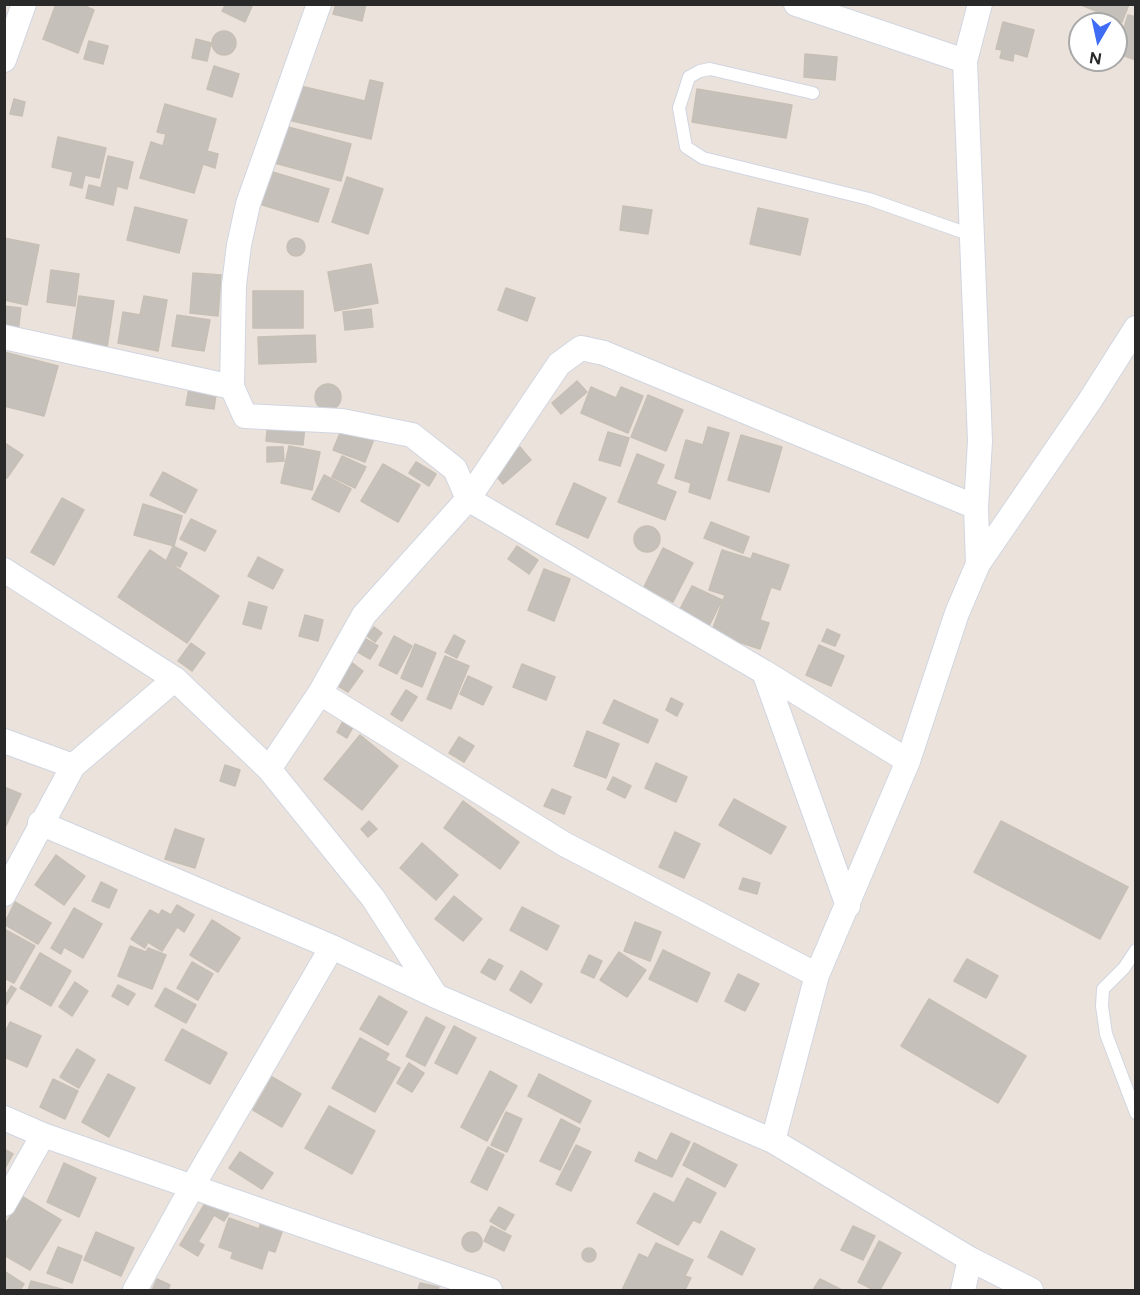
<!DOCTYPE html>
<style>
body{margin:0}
#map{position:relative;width:1140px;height:1295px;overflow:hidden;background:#ebe3db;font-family:Figtree,sans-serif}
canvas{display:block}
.frame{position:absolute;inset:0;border:6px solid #292929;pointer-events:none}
.north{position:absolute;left:1068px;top:12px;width:60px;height:60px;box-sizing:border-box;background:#fff;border:2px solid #a9a9a9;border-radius:50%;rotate:189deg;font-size:16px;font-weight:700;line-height:24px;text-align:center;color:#292929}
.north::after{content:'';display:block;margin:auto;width:21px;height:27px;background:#3e6cf4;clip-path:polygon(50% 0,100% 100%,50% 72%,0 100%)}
</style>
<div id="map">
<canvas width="1140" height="1295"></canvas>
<div class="frame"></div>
<div class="north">N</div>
</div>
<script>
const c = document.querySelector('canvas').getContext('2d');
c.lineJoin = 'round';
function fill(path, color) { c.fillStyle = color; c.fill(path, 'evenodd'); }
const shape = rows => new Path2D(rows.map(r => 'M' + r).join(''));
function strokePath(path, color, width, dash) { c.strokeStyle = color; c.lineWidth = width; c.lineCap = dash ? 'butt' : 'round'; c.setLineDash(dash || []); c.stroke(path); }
const building = shape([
 [56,4,80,4,94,10,78,53,43,39,56,4],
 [226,4,253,4,245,22,222,11,226,4],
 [336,4,366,4,362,21,333,14,336,4],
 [1079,4,1129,4,1122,22,1079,4],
 [1128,15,1136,17,1136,60,1116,53,1128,15],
 [1003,22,1034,30,1027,57,1014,53,1013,61,1000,58,1002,50,996,49,1003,22],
 '212 43a12 12 0 1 1 24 0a12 12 0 1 1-24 0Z',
 [196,39,211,43,207,61,192,58,196,39],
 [89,41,108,46,103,64,84,59,89,41],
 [805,54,837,57,835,80,804,77,805,54],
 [214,66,239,74,232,97,207,89,214,66],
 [370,80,383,83,371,139,288,120,296,85,365,101,370,80],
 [697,89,792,105,786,138,692,122,697,89],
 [14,99,25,102,22,116,10,114,14,99],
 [165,104,216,119,207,151,218,154,215,168,203,164,194,193,140,178,151,142,163,146,166,134,157,132,165,104],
 [281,125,351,144,341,181,271,162,281,125],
 [58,137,106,148,99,178,85,175,82,188,70,185,73,172,52,167,58,137],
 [108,156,133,162,127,189,117,186,113,205,86,198,89,185,101,188,108,156],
 [266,170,329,189,318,222,256,203,266,170],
 [347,177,383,189,368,234,332,222,347,177],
 [623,206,652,210,648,234,620,230,623,206],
 [135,207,187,220,179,253,127,240,135,207],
 [758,208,808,219,800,255,750,244,758,208],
 [4,238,39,245,27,305,4,300,4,238],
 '287 247a9 9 0 1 1 18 0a9 9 0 1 1-18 0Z',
 [371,264,378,303,335,311,328,272,371,264],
 [51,270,79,274,75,306,47,302,51,270],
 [193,273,221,275,218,316,190,313,193,273],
 [506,288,535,298,527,321,498,310,506,288],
 [253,291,303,291,303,328,253,328,253,291],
 [79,296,114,301,107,348,72,343,79,296],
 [144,296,167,300,158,351,118,343,123,312,140,315,144,296],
 [4,306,21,308,18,332,4,330,4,306],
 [371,309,373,327,345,330,343,312,371,309],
 [177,315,210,320,204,351,172,346,177,315],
 [315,335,316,362,259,364,258,337,315,335],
 [4,352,58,366,44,416,4,406,4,352],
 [577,381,587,392,561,414,552,403,577,381],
 [190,382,217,387,214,409,186,405,190,382],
 '315 397a13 13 0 1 1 26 0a13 13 0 1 1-26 0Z',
 [591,387,616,398,621,387,643,396,628,433,581,413,591,387],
 [648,395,683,410,666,451,631,437,648,395],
 [268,422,305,426,303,445,266,441,268,422],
 [343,426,374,439,365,462,333,450,343,426],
 [708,427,729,433,710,499,689,492,691,483,675,478,686,440,703,445,708,427],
 [608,432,629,438,620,466,599,460,608,432],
 [741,435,782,447,769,492,728,480,741,435],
 [5,443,23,455,7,478,4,476,5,443],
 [289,446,320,452,312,490,281,483,289,446],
 [267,447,283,447,284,461,267,462,267,447],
 [520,447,531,460,503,484,492,471,520,447],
 [637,454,664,465,656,484,676,492,665,520,618,502,637,454],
 [342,456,366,467,355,488,332,477,342,456],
 [416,462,436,474,429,486,409,473,416,462],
 [383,464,420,485,398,522,361,501,383,464],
 [163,472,197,490,185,513,150,495,163,472],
 [324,475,351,489,339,512,312,499,324,475],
 [574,483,606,498,588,538,556,524,574,483],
 [62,498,84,510,54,565,31,552,62,498],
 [143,504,182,516,174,546,134,535,143,504],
 [191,519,216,531,205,551,180,539,191,519],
 [711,522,749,537,743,553,704,538,711,522],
 '634 539a13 13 0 1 1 26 0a13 13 0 1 1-26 0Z',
 [173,546,187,553,180,567,166,561,173,546],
 [517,546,538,560,529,574,508,559,517,546],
 [663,548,693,563,673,602,644,587,663,548],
 [150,550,219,596,187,643,118,597,150,550],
 [722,550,751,559,753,553,789,565,780,590,771,587,760,620,769,623,760,649,711,633,725,595,709,590,722,550],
 [258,557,283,570,273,589,248,576,258,557],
 [544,569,570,579,554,621,528,610,544,569],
 [692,586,722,600,709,626,679,611,692,586],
 [249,602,267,607,261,629,243,624,249,602],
 [305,615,323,620,318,641,299,636,305,615],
 [374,627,382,633,375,642,367,636,374,627],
 [827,629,840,635,835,646,822,641,827,629],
 [454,635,465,641,457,658,445,652,454,635],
 [394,636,412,646,397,674,379,665,394,636],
 [364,638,378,646,370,659,356,651,364,638],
 [191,643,205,653,192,671,178,661,191,643],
 [415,644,436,653,422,687,401,678,415,644],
 [819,645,844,656,831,686,806,675,819,645],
 [445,656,469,666,451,709,427,699,445,656],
 [351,662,363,671,348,692,335,684,351,662],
 [522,664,555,677,546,700,513,687,522,664],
 [468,676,492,687,483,705,460,694,468,676],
 [406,690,417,697,402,721,391,714,406,690],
 [671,698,683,704,677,716,666,710,671,698],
 [614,700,658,720,648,743,603,723,614,700],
 [343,721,353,727,347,738,337,732,343,721],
 [587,731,619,744,606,778,574,766,587,731],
 [360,735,398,766,362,810,324,779,360,735],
 [459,737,474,746,464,762,449,753,459,737],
 [656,763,687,777,676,802,645,788,656,763],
 [225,765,240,770,235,786,220,781,225,765],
 [613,777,631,786,625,798,607,789,613,777],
 [4,787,21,794,4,830,4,787],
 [552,789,571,797,564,814,544,806,552,789],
 [734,799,786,827,771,854,719,825,734,799],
 [463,801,519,842,500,869,444,828,463,801],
 [369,821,377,829,368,837,361,829,369,821],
 [1001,821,1128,887,1100,939,974,872,1001,821],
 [175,829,204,839,195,868,165,859,175,829],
 [675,832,700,844,684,878,659,867,675,832],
 [422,843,458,875,436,900,400,868,422,843],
 [56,855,85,876,64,905,35,885,56,855],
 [743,878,760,883,757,894,739,889,743,878],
 [101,882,117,890,109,908,92,901,101,882],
 [454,896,482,919,463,941,435,919,454,896],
 [15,902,51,923,38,944,4,924,15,902],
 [177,905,194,915,184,932,177,927,162,951,148,942,145,948,131,939,150,910,159,915,162,910,171,915,177,905],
 [522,907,559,926,547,950,510,930,522,907],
 [74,908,102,924,83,958,64,947,61,954,51,948,74,908],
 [212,920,240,938,218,972,190,955,212,920],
 [635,922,661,932,650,961,624,951,635,922],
 [4,929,35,946,14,983,4,978,4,929],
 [130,946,146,952,148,948,166,955,152,989,118,976,130,946],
 [663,950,710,973,697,1002,649,979,663,950],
 [619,952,646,970,627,997,600,980,619,952],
 [40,953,71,971,51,1006,20,988,40,953],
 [589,955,602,961,594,978,581,972,589,955],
 [489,959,503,966,495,980,481,972,489,959],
 [967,959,998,976,986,998,954,981,967,959],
 [192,962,213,974,198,1000,177,988,192,962],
 [521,971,542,984,531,1003,510,990,521,971],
 [738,974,759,984,745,1011,725,1001,738,974],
 [75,982,88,991,72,1016,59,1007,75,982],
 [118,985,135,994,128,1005,112,996,118,985],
 [11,986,16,989,4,1008,4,992,7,993,11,986],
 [165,988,196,1005,186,1023,155,1006,165,988],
 [379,996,407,1012,388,1045,360,1029,379,996],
 [929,999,1026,1056,998,1103,901,1046,929,999],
 [426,1017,445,1027,425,1066,406,1056,426,1017],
 [10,1022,41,1036,27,1067,4,1057,4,1035,10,1022],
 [454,1026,476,1038,457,1074,435,1063,454,1026],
 [182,1029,227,1053,210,1084,165,1060,182,1029],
 [360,1038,389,1054,385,1060,400,1068,375,1112,332,1088,360,1038],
 [77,1049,95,1060,79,1088,60,1077,77,1049],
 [409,1063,424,1073,412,1092,397,1083,409,1063],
 [490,1071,517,1086,487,1141,461,1127,490,1071],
 [108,1074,135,1088,109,1137,82,1122,108,1074],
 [539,1074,591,1101,580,1123,528,1096,539,1074],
 [272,1077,301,1094,282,1127,253,1110,272,1077],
 [53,1079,78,1091,65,1119,40,1107,53,1079],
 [329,1106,375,1131,352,1174,305,1148,329,1106],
 [506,1112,522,1119,507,1152,491,1145,506,1112],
 [561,1119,580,1129,560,1170,540,1161,561,1119],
 [671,1133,690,1142,672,1177,635,1161,639,1152,657,1161,671,1133],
 [694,1143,737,1165,725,1187,683,1165,694,1143],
 [576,1145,591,1152,571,1191,556,1184,576,1145],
 [488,1147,504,1155,487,1190,471,1182,488,1147],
 [4,1149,13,1154,4,1170,4,1149],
 [240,1152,273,1173,262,1189,229,1168,240,1152],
 [64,1163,96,1178,79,1217,47,1202,64,1163],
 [687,1178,716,1193,700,1223,693,1220,678,1245,637,1223,654,1193,674,1203,687,1178],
 [23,1197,61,1220,30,1270,4,1255,4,1226,23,1197],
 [207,1200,229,1213,224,1221,214,1215,198,1242,204,1245,198,1256,180,1245,207,1200],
 [499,1207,514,1215,505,1230,490,1221,499,1207],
 [229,1218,259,1229,261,1222,283,1229,275,1252,268,1250,262,1269,231,1258,233,1252,219,1247,229,1218],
 [491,1226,511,1236,504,1251,484,1241,491,1226],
 [853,1226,875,1236,863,1260,841,1250,853,1226],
 [721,1231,755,1249,742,1275,708,1257,721,1231],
 '462 1242a10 10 0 1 1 20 0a10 10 0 1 1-20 0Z',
 [96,1232,134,1248,121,1276,84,1260,96,1232],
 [879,1241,901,1253,880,1290,874,1290,858,1282,879,1241],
 [656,1243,693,1260,685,1276,691,1278,685,1290,622,1290,639,1254,648,1258,656,1243],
 [58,1247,82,1256,72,1283,47,1273,58,1247],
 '582 1255a7 7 0 1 1 14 0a7 7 0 1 1-14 0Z',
 [4,1271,24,1284,20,1290,4,1290,4,1271],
 [157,1279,170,1285,168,1290,152,1290,157,1279],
 [820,1279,842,1290,813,1290,820,1279],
 [31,1281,65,1290,28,1290,31,1281],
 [420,1283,439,1287,438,1290,418,1290,420,1283]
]);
fill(building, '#c6c0ba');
strokePath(building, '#c6bfb5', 1.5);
const lane = shape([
 [813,93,710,69,700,71,689,77,679,108,686,147,703,158,869,199,971,235],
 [1136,950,1124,968,1103,989,1102,1006,1106,1034,1136,1113]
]);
const street = shape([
 [319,4,248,204,239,245,234,285,232,387,245,416,342,421,412,435,455,469,468,499,764,672,908,761],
 [796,4,965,61],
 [4,60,24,4],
 [4,337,232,387],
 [978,564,976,507,980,441,965,61,980,4],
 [4,570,175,679,269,769,373,898,436,996],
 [764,672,848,906],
 [320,693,564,844,817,975],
 [4,741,73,766],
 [269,769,320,693,364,615,468,499,559,364,581,348,604,353,976,507],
 [40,823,332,947,436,996,773,1141,970,1259],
 [4,894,73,766,175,679],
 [4,1118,43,1135,490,1290],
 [773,1141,817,975,908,761,957,613,978,564,1089,402,1136,328],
 [4,1204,43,1135],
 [135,1290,192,1187,332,947],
 [963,1290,970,1259,1031,1290]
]);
strokePath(lane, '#d0d5e1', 14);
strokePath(street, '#d0d5e1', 26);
strokePath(lane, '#fff', 12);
strokePath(street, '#fff', 24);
</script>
